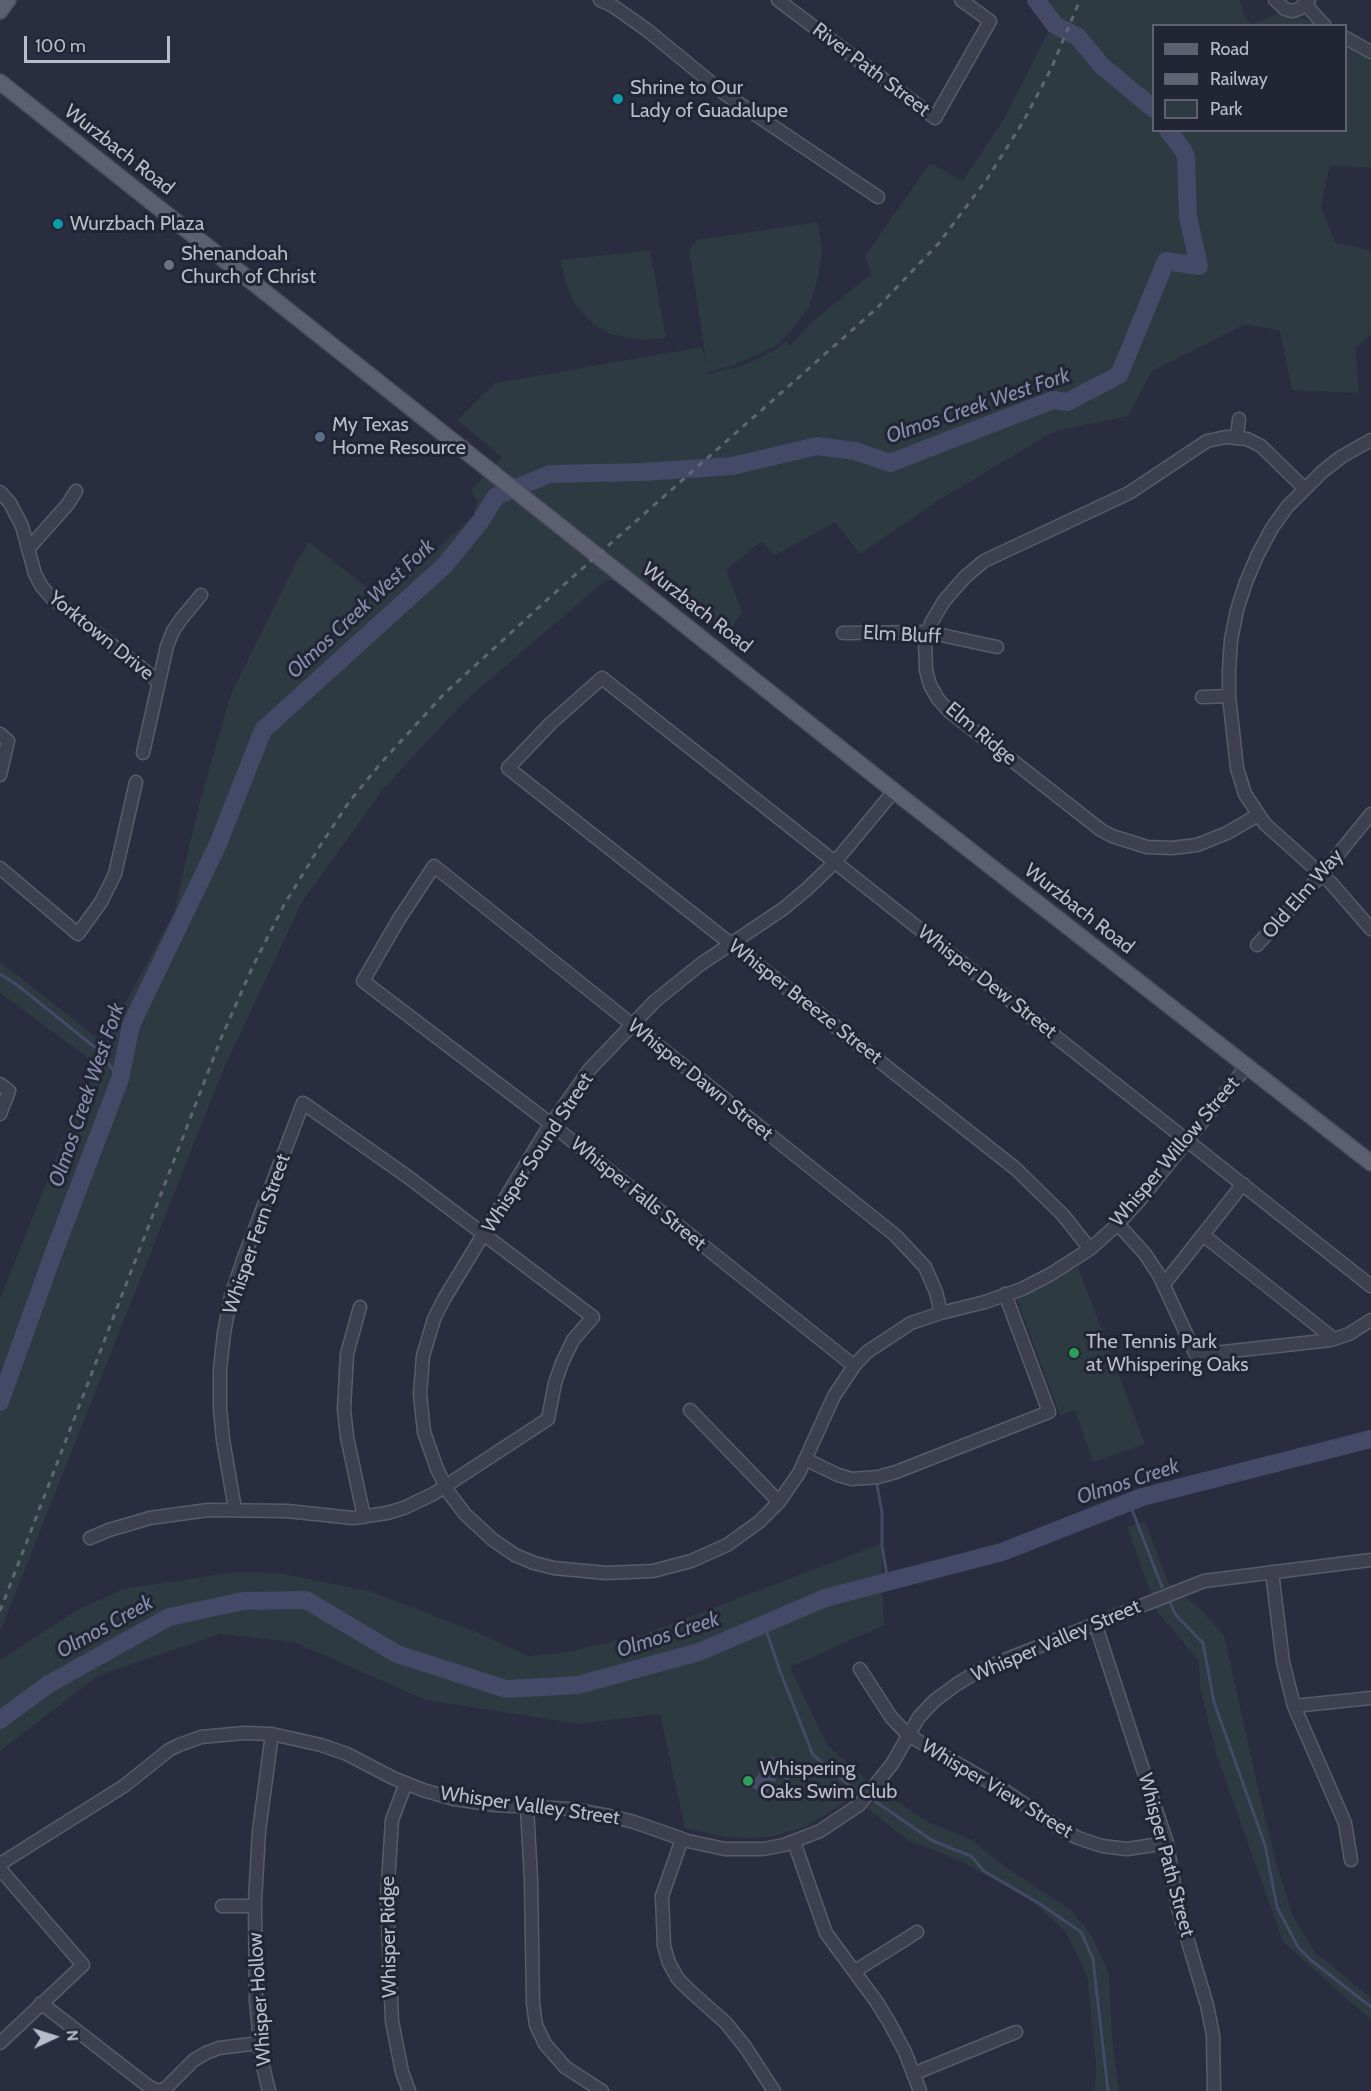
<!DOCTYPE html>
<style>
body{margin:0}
#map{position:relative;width:1371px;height:2091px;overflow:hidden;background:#2a2d3f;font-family:Cabin,sans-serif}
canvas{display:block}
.legend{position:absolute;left:1152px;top:24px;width:195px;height:108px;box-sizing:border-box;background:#222534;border:2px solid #5f6170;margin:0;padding:8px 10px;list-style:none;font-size:18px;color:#babcc9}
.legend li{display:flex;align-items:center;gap:12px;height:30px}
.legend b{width:30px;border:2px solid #5f6170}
.north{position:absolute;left:24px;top:2007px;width:60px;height:60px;-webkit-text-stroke:4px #222534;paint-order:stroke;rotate:86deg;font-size:16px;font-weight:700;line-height:24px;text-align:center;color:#babcc9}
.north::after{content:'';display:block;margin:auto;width:21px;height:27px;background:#babcc9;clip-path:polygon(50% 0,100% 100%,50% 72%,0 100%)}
.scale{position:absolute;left:24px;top:36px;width:146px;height:27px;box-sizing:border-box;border:3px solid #babcc9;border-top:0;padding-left:8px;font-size:18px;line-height:21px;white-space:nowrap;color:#babcc9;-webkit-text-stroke:4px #222534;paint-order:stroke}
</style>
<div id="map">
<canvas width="1371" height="2091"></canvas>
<ul class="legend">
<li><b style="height:8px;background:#5c5f6f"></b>Road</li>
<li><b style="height:8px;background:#606475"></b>Railway</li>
<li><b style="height:16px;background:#2d3a41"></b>Park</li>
</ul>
<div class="north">N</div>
<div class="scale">100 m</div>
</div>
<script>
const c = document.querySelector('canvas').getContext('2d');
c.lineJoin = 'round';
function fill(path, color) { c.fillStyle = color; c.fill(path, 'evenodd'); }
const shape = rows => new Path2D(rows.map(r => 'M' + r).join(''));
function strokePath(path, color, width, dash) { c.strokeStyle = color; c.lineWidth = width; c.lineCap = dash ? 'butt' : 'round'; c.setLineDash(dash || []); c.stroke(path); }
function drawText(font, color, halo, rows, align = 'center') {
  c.font = font + ' Cabin,sans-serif'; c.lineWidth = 6; c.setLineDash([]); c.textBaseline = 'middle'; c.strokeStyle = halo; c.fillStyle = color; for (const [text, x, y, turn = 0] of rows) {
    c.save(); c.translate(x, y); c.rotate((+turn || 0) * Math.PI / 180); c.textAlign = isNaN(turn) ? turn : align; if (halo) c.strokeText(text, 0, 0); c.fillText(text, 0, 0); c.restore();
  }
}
fill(shape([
 [1032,0,1240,0,1242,11,1251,25,1282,12,1311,21,1317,25,1154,26,1154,130,1346,130,1346,43,1371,57,1371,168,1330,165,1321,207,1335,242,1371,251,1371,335,1355,348,1359,393,1292,390,1280,331,1245,324,1152,371,1128,416,1053,432,936,502,860,554,835,522,775,555,762,541,726,570,742,611,728,634,664,585,606,580,468,698,384,788,302,902,224,1068,0,1632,0,1299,89,1076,87,1057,0,993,0,962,104,1043,174,912,199,805,231,694,297,561,309,542,382,599,474,515,477,501,471,490,502,457,457,420,495,383,702,347,707,366,689,250,697,240,818,222,822,251,818,278,809,307,794,327,777,346,734,365,708,372,708,374,742,366,772,352,786,342,790,346,812,322,871,274,865,256,930,163,963,181,1004,119,1050,28],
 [650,250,666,338,640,340,610,334,593,324,574,303,565,281,561,260],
 [1078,1267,1145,1444,1093,1462,1075,1410,1060,1415,1016,1297],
 [1145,1522,1169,1584,1199,1608,1224,1635,1258,1788,1276,1862,1293,1917,1316,1953,1371,1998,1371,2020,1283,1942,1216,1753,1200,1687,1199,1661,1157,1611,1127,1526],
 [881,1544,884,1625,790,1667,827,1745,869,1782,846,1802,805,1827,774,1836,751,1838,724,1837,685,1828,660,1714,578,1724,426,1700,294,1642,220,1634,99,1675,0,1751,0,1660,76,1611,123,1589,235,1572,280,1573,369,1591,476,1632,529,1656,563,1653,642,1635],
 [882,1791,928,1822,970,1839,1011,1871,1071,1910,1092,1936,1109,1974,1112,2037,1119,2091,1095,2091,1096,2065,1087,1975,1065,1931,1033,1902,961,1861,906,1839,867,1808]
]), '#2d3a41');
fill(shape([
 [771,1756,794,1772,788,1781,779,1775,765,1796,750,1786]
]), '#444967');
strokePath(shape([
 [0,974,16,984,97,1049,120,1079],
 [877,1485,882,1512,882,1546,888,1582],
 [1129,1502,1162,1587],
 [1170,1603,1176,1615,1203,1643,1214,1702,1265,1845,1277,1907,1298,1947,1312,1961,1371,2007],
 [764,1624,780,1671,813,1755,849,1785,863,1794],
 [869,1797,933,1841,971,1856,984,1871,1040,1904,1081,1932,1093,1959,1108,2091]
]), '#444967', 3);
strokePath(shape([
 [1036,0,1055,25,1078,37,1102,66,1154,109],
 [0,1402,51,1260,120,1079,131,1025,218,844,263,730,445,565,480,522,496,496,550,474,644,472,732,466,817,446,855,451,890,463,1053,400,1067,402,1119,375,1166,261,1199,266,1188,217,1186,157,1183,150,1168,130],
 [0,1720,49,1684,169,1617,243,1601,306,1600,397,1654,506,1689,578,1685,699,1652,825,1598,1002,1552,1142,1497,1371,1439]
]), '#444967', 18);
const minor = shape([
 [600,0,613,6,647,30,725,94,878,197],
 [778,0,935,118,990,21,961,0],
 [1275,0,1285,9,1292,11,1299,9,1309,0],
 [1306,5,1325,26],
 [1346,38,1371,52],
 [1237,437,1239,419],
 [1371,440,1341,457,1322,472,1287,507,1272,528,1258,554,1246,582,1237,610,1231,640,1229,670,1229,696,1237,768,1245,794,1265,824,1331,883,1371,929],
 [0,492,10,503,22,526,35,574,42,587,52,598,159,682],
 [28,549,68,504,76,491],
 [843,633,927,632,997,647],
 [1202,697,1229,696],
 [0,734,8,741,0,775],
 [143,753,167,646,173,631,182,618,201,595],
 [894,791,835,862,807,889,783,909,701,964,655,1001,589,1070,545,1133,444,1299,434,1319,423,1356,420,1394,424,1432,437,1469,449,1493,465,1514,493,1540,515,1555,534,1563,554,1568,606,1573,653,1571,691,1561,727,1545,759,1522,779,1502,799,1473,834,1396,854,1366,867,1352,911,1323,941,1313,985,1302,1022,1289,1051,1274,1090,1249,1118,1224,1138,1202,1246,1067],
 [1258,815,1227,833,1197,845,1172,848,1147,847,1112,836,1101,830,949,711,938,699,930,685,926,670,925,640,931,623,944,601,965,577,984,561,1129,493,1207,441,1226,437,1247,439,1261,446,1304,488],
 [0,868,78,934,101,902,115,874,136,782],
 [1257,945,1322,874,1371,814],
 [0,1084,9,1091,0,1114],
 [1118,1224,1145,1254,1159,1275,1196,1355,1331,1340,1349,1334,1371,1320],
 [1203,1235,1334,1339],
 [1090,1249,1063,1215,1016,1169,508,768,551,723,602,678,1371,1286],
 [1164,1284,1243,1184],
 [360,1307,347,1354,344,1409,347,1437,364,1517],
 [854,1366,551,1124,363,981,399,919,434,866,895,1235,925,1267,936,1292,941,1313],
 [690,1410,779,1502],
 [805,1459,838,1475,852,1479,878,1477,896,1472,1049,1412,1005,1294],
 [90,1538,109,1530,150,1518,208,1510,287,1511,353,1518,387,1513,404,1508,435,1493,548,1419,555,1383,562,1363,573,1340,593,1317,408,1177,303,1103,243,1260,231,1296,224,1333,220,1370,220,1408,223,1440,235,1509],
 [1272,1572,1283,1662,1294,1706,1345,1823,1351,1860],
 [1095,1623,1167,1843,1178,1908,1207,2005,1213,2035,1214,2091],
 [860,1669,891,1717,908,1735,1005,1791,1061,1829,1078,1838,1102,1846,1127,1849,1167,1843],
 [1294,1706,1371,1698],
 [406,1783,392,1820,387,1899,392,2021,402,2072,409,2091],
 [527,1807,531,1880,533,2003,536,2025,545,2044,565,2067,602,2091],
 [682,1839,662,1896,664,1946,669,1963,678,1979,689,1990,726,2023,746,2048,774,2091],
 [794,1842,826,1933,876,2001,889,2022,905,2052,920,2091],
 [0,1864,124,1786,169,1750,179,1745,201,1737,244,1733,272,1734,321,1745,347,1754,393,1778,423,1790,454,1799,495,1805,571,1809,609,1816,634,1822,688,1841,725,1849,763,1849,784,1845,820,1831,859,1805,892,1764,919,1717,934,1701,957,1684,982,1669,1204,1581,1371,1560],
 [0,1869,83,1965,0,2043],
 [222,1906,255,1906],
 [855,1971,917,1932],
 [41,2003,148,2086,158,2091,166,2088,194,2060,206,2053,219,2048,259,2043],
 [913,2074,1016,2032],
 [269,2091,262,2062,256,2001,255,1901,259,1831,272,1734]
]);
const major = shape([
 [0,11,8,0],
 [0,82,894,791,1371,1163]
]);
strokePath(minor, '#585b69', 15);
strokePath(major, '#474958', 18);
strokePath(minor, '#3e404f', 12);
strokePath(major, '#5c5f6f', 15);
strokePath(shape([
 [0,1611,222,1036,253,966,284,905,320,846,349,802,381,763,444,694,549,598,876,309,939,243,987,179,1023,122,1051,69,1080,0]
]), '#606475', 3, [6, 6]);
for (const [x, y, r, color] of [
 [618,99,6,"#0f9aa8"],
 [58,224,6,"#0f9aa8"],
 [169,265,6,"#6b7280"],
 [320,437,6,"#5c6f8a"],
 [1074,1353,6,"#2e9e5b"],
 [748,1781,6,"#2e9e5b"]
]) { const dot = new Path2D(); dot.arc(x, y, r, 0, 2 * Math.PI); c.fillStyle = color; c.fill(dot); strokePath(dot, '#222534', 2); }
drawText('20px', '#babcc9', '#222534', [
 ["River Path Street",871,70,37],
 ["Wurzbach Road",119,150,38],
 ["Wurzbach Road",697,608,38],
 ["Elm Bluff",902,635,3],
 ["Yorktown Drive",101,636,39],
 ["Elm Ridge",981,734,40],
 ["Old Elm Way",1303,894,-49],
 ["Wurzbach Road",1079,909,38],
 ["Whisper Dew Street",987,982,38],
 ["Whisper Breeze Street",805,1002,38],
 ["Whisper Dawn Street",700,1080,39],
 ["Whisper Willow Street",1175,1152,-50],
 ["Whisper Sound Street",538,1153,-57],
 ["Whisper Falls Street",638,1194,39],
 ["Whisper Fern Street",257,1234,-71],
 ["Whisper Valley Street",1056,1641,-23],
 ["Whisper View Street",997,1789,31],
 ["Whisper Valley Street",530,1806,8],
 ["Whisper Path Street",1166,1855,75],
 ["Whisper Ridge",389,1937,-91],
 ["Whisper Hollow",260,1999,-94]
]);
drawText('20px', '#babcc9', '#222534', [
 ["Shrine to Our",630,88],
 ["Lady of Guadalupe",630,111],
 ["Wurzbach Plaza",70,224],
 ["Shenandoah",181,254],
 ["Church of Christ",181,277],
 ["My Texas",332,425],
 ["Home Resource",332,448],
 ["The Tennis Park",1086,1342],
 ["at Whispering Oaks",1086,1365],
 ["Whispering",760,1769],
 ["Oaks Swim Club",760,1792]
], 'left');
drawText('italic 21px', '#868dac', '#222534', [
 ["Olmos Creek West Fork",978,406,-19],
 ["Olmos Creek West Fork",361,609,-43],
 ["Olmos Creek West Fork",87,1095,-71],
 ["Olmos Creek",1128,1482,-18],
 ["Olmos Creek",105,1627,-29],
 ["Olmos Creek",668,1635,-18]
]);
</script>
